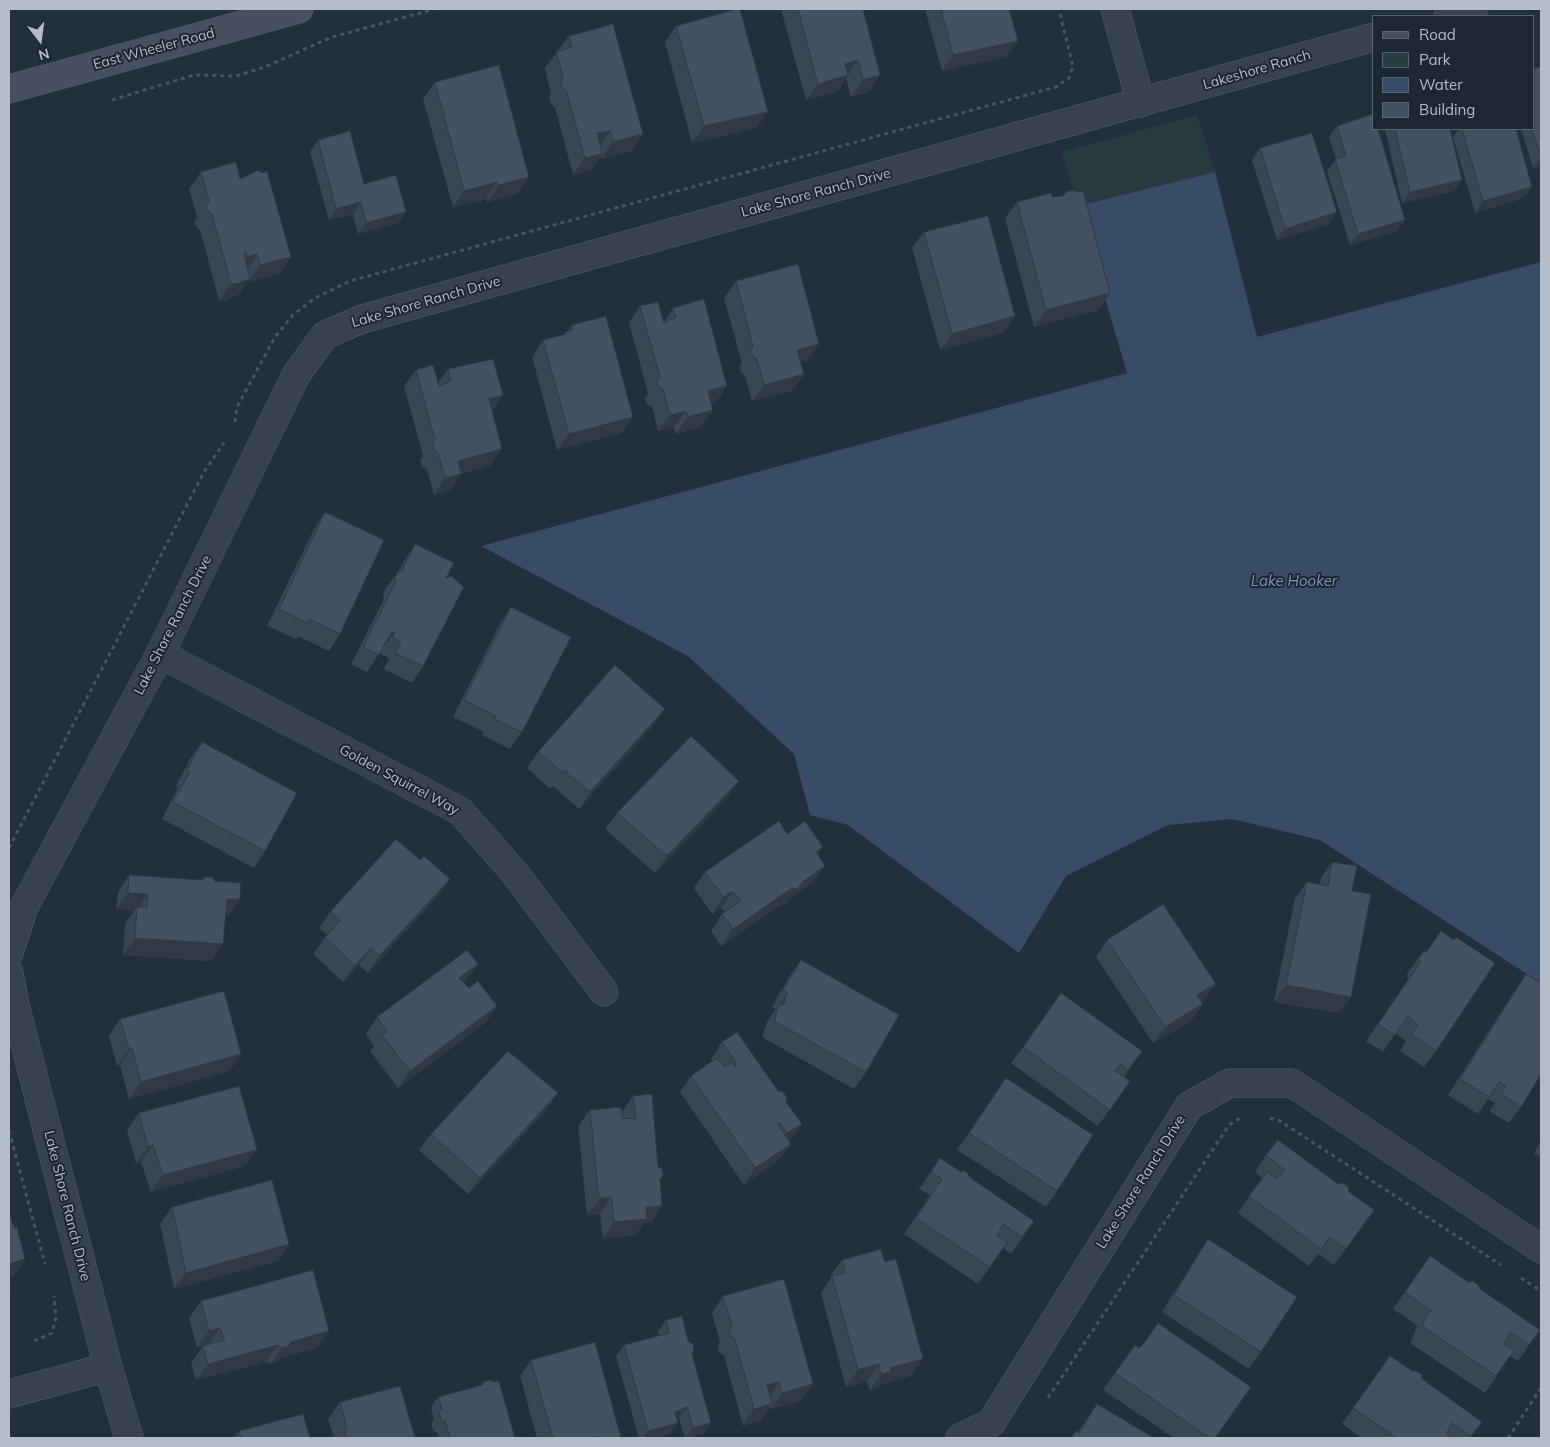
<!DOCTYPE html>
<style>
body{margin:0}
#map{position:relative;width:1550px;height:1447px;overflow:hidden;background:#242f3e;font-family:Mulish,sans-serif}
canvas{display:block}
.frame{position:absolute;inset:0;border:10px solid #b4bcc9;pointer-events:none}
.legend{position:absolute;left:1372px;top:15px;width:162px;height:115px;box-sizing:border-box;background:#1d2633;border:1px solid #59626f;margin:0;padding:6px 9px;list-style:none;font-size:15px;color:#b4bcc9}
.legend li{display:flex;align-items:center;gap:10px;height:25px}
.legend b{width:25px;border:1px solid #59626f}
.north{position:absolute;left:15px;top:15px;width:50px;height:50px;-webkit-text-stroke:4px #1d2633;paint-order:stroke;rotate:165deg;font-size:14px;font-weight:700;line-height:20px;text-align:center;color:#b4bcc9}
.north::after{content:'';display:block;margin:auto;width:18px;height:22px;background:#b4bcc9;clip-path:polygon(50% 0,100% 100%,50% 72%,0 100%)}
</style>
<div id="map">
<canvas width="1550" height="1447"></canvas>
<div class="frame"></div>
<ul class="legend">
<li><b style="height:6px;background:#465061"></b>Road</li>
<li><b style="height:14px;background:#263c3f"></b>Park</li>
<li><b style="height:14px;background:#394c67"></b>Water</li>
<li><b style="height:14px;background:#455162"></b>Building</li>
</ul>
<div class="north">N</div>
</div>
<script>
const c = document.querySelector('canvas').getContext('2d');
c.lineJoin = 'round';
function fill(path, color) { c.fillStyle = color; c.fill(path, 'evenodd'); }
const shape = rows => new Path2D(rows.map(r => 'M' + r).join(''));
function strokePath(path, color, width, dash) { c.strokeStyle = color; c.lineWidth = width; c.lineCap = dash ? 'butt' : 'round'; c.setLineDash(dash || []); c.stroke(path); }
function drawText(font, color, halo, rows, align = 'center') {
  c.font = font + ' Mulish,sans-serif'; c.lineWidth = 4; c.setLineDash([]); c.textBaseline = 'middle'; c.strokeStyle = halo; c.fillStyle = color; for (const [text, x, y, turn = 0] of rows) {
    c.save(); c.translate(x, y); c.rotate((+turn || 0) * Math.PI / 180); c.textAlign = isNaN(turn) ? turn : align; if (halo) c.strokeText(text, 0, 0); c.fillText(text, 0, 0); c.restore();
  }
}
fill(shape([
 [1197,115,1215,172,1078,206,1062,152]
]), '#263c3f');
fill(shape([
 [1215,172,1257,337,1541,262,1541,983,1320,840,1232,819,1168,825,1066,876,1019,953,848,825,810,815,794,754,688,656,481,546,1127,373,1078,206]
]), '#394c67');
const street = shape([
 [1115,9,1141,103],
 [1448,16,1474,9],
 [160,654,460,811,513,871,604,992],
 [9,953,24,907,160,654,296,375,325,335,362,319,1374,37],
 [9,973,15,1005,108,1367,129,1438],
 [9,1394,108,1367],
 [960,1438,991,1423,1189,1106,1230,1083,1292,1083,1541,1249]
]);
const secondary = shape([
 [9,89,299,9]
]);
strokePath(street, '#565f6c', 29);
strokePath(secondary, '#565f6c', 29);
strokePath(shape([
 [112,100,194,75,236,76,265,67,332,37,435,9],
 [235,422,237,407,275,337,293,315,315,298,350,281,1056,87,1069,78,1073,67,1059,9],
 [9,848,204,472,224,443],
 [1270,1118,1280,1121,1501,1265],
 [9,1131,45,1264],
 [1521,1278,1541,1291],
 [34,1341,52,1333,56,1318,54,1296],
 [1048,1398,1229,1125,1240,1118],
 [1508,1438,1541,1388]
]), '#44595c', 3, [4, 4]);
strokePath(street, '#38414e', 28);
strokePath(secondary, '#465061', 28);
fill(shape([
 [781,9,863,9,869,92,851,97,846,78,837,92,806,100],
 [925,9,1009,9,1018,41,1006,57,942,71],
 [676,26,757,128,692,143,665,42],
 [569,36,643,134,632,151,601,159,601,156,591,170,573,175,555,107,551,104,549,98,551,94,545,68],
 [1541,66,1541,166,1533,168,1521,129,1534,129,1534,69],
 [435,82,529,177,517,194,487,202,486,199,453,207,423,99],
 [1337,126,1397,231,1350,245,1327,171,1336,159,1329,137],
 [1385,129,1450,129,1462,180,1454,191,1402,203],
 [1459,129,1516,129,1532,187,1524,198,1475,213,1453,137],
 [318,140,364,184,406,212,398,223,358,234,353,214,329,220,310,152],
 [1260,148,1329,224,1277,240,1252,160],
 [201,172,240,179,279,274,248,282,248,281,238,295,224,301,219,300,200,230,197,228,194,222,197,217,189,189],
 [1052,197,1110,293,1098,310,1034,327,1005,218,1017,202],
 [924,232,1015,316,1003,333,940,350,912,248],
 [736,281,808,360,800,362,804,374,792,391,752,401,745,376,741,373,739,367,742,363,724,298],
 [640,306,664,322,673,308,727,386,715,403,711,404,713,410,701,427,676,434,674,427,658,431,652,406,647,404,645,398,648,393,629,323],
 [572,325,633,417,621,433,557,450,532,357,543,340,564,335,565,332,568,332],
 [448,369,503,395,492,411,490,466,461,474,450,490,434,495,427,469,422,467,420,460,423,456,404,386,416,370,438,383],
 [325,512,340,634,329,651,298,636,296,639,267,626,314,529],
 [415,544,446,578,423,666,412,683,384,669,389,658,380,654,383,648,367,672,351,664,384,599,383,594,386,588,398,572,404,561],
 [511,607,522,732,510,749,482,735,484,732,453,717,500,624],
 [653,726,579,809,553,786,550,789,527,768,538,752],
 [202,742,265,851,254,868,162,819,178,788,176,786,190,759],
 [727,798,655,873,605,829,617,813],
 [787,834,818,855,825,866,813,882,792,897,785,905,781,905,721,946,711,931,722,914,725,912,721,908,712,914,694,888,705,872],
 [420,860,450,879,438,896,368,973,359,965,343,982,313,954,327,935,319,928,331,911],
 [1332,862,1352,891,1351,997,1339,1013,1274,1002,1295,898,1307,882,1320,884,1321,878],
 [129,875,215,881,240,899,228,916,225,916,223,944,212,961,123,955,125,924,134,911,116,909,118,892],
 [1107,940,1216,984,1204,1000,1201,1002,1203,1004,1191,1021,1153,1043,1096,957],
 [1422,953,1436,1051,1424,1067,1400,1051,1406,1041,1396,1033,1383,1052,1366,1041,1408,979,1407,974],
 [801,960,866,1072,854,1089,762,1037,767,1022,776,1009,772,1007,789,977],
 [1526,974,1521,1107,1509,1123,1489,1111,1495,1103,1488,1099,1478,1114,1448,1095,1515,990],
 [466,981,464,983,469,988,497,1006,486,1022,398,1088,370,1051,374,1046,366,1034,377,1017],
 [120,1019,230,1071,129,1099,120,1065,117,1066,109,1036],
 [722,1042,786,1102,802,1124,789,1141,791,1144,779,1160,744,1185,680,1092,691,1076,712,1061,711,1059],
 [1023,1047,1142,1051,1124,1077,1130,1081,1098,1126,1011,1063],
 [1006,1078,1057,1191,1046,1207,957,1150],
 [633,1096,660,1180,662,1206,651,1223,644,1223,635,1235,603,1239,600,1214,587,1215,578,1126,590,1110,622,1112],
 [547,1110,468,1194,419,1150,431,1134],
 [139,1113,245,1166,151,1192,141,1162,136,1163,127,1130],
 [1541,1141,1541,1157,1534,1153],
 [1266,1155,1349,1192,1374,1210,1334,1265,1318,1254,1309,1266,1238,1213,1262,1178,1255,1172],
 [940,1158,1034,1221,1011,1254,1003,1248,978,1284,904,1234,930,1195,919,1189],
 [172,1207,289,1244,278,1261,174,1289,160,1224],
 [1208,1239,1261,1352,1249,1369,1162,1312,1197,1256],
 [1430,1256,1540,1330,1518,1361,1510,1356,1485,1393,1410,1343,1416,1328,1418,1326,1393,1309],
 [842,1260,911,1376,882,1384,879,1388,870,1391,867,1381,846,1387,821,1293,831,1278,830,1276],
 [723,1296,813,1384,801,1401,771,1409,770,1407,760,1421,743,1426,724,1355,719,1353,718,1346,720,1342,712,1313],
 [201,1301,329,1331,317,1348,280,1358,277,1362,270,1364,266,1362,196,1380,191,1363,203,1346,209,1345,197,1348,189,1318],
 [666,1320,692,1354,703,1434,688,1438,685,1438,679,1418,677,1419,670,1434,656,1438,639,1438,616,1356,624,1345,659,1336,658,1331],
 [1135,1345,1215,1438,1174,1438,1103,1390],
 [1390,1356,1482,1422,1470,1438,1362,1438,1342,1424],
 [531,1360,621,1438,537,1438,520,1376],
 [438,1397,515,1438,439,1438,437,1433,433,1430,431,1424,434,1420,431,1408],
 [340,1402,415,1438,334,1438,328,1419],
 [1097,1404,1154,1438,1071,1438,1076,1431,1078,1432],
 [239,1431,310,1438,234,1438]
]), '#3b4654');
fill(shape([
 [1018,41,1006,57,942,71,953,55],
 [858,60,837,92,806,100,818,84,845,64],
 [880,75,869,92,851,97,863,80],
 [768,112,757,128,692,143,704,126],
 [610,131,598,148,597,133],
 [643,134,632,151,601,159,613,142],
 [602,154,591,170,573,175,585,158],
 [1541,157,1541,166,1533,168],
 [529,177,517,194,487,202,499,185],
 [1462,180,1454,191,1402,203,1410,192],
 [497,182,486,199,453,207,464,191],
 [1532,187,1524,198,1475,213,1483,201],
 [361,202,353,214,329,220,336,209],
 [406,212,398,223,358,234,366,223],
 [1337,212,1329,224,1277,240,1285,229],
 [1405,220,1397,231,1350,245,1358,234],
 [257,254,246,271,236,274,247,257],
 [291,257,279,274,248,282,260,265],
 [250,279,238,295,224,301,219,300,231,284],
 [1110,293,1098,310,1034,327,1046,310],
 [1015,316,1003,333,940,350,952,334],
 [819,344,808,360,785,367,797,350],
 [804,374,792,391,752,401,764,385],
 [727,386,715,403,696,408,708,391],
 [503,395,492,412,489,399],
 [713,410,701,427,676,434,688,417],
 [686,411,674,427,658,431,670,415],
 [633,417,621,433,557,450,569,434],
 [502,449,490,466,446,478,458,461],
 [461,474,450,490,434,495,445,478],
 [395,632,383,648,379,649,391,633],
 [665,709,653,726,579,809,590,792],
 [739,781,727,798,655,873,667,856],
 [823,847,811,864,816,852],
 [825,866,813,882,792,897,785,905,781,905,721,946,733,929],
 [450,879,438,896,368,973,379,956],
 [733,891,721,908,712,914,723,897],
 [128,893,148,894,137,910,137,907,134,911,116,909],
 [227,899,240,899,228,916,215,915],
 [135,938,223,944,212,961,123,955],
 [371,948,359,965,343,982,355,965],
 [478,964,466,981,448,995,459,978],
 [1216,984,1204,1000,1186,1012,1197,995],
 [1286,985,1351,997,1339,1013,1274,1002],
 [784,998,786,999,776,1014,778,1008],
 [1203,1004,1191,1021,1153,1043,1165,1027],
 [497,1006,486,1022,398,1088,410,1071],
 [132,1048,120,1065,117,1066,129,1049],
 [241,1054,230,1071,129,1099,141,1082],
 [558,1093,547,1110,468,1194,480,1178],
 [802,1124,790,1140,776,1150,787,1133],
 [791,1144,779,1160,744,1185,755,1168],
 [153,1145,141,1162,136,1163,148,1147],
 [257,1150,245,1166,151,1192,163,1175],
 [611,1197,600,1214,587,1215,599,1199],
 [662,1206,651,1223,644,1223,635,1235,603,1239,614,1222,646,1207],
 [1330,1237,1318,1254,1309,1266,1321,1249],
 [289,1244,278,1261,174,1289,186,1273],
 [25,1259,14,1276,9,1277,9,1264],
 [220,1328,209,1345,197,1348,209,1331],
 [329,1331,317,1348,280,1358,277,1362,270,1364,282,1348,291,1342],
 [278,1345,266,1362,196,1380,208,1364],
 [923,1359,911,1376,882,1384,879,1388,870,1391,881,1374,890,1368],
 [879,1364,867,1381,846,1387,858,1370],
 [779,1382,768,1398,767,1385],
 [813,1384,801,1401,771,1409,782,1393],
 [772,1404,760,1421,743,1426,754,1409],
 [687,1407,679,1418,667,1423,675,1412],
 [678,1423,670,1434,656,1438,643,1438,648,1431],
 [711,1423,703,1434,686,1438,693,1428]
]), '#303945');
const building = shape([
 [737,9,740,9,768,112,704,126,676,26,737,9],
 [798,9,863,9,880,75,863,80,858,60,845,64,848,75,818,84,798,9],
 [941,9,1009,9,1018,41,953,55,941,9],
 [613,24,643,134,613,142,610,131,597,133,602,154,585,158,566,90,562,87,561,81,563,77,556,52,572,47,569,36,613,24],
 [499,65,529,177,499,185,497,182,464,191,435,82,499,65],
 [1541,66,1541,157,1532,129,1534,129,1534,69,1541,66],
 [1373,114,1374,129,1378,129,1405,220,1358,234,1335,159,1346,156,1337,126,1373,114],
 [1395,129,1450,129,1462,180,1410,192,1395,129],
 [1462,129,1516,129,1532,187,1483,201,1462,129],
 [350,131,364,184,396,175,406,212,366,223,361,202,336,209,318,140,350,131],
 [1312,133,1337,212,1285,229,1260,148,1312,133],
 [236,162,240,179,258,170,262,173,267,171,291,257,260,265,257,254,247,257,246,251,244,255,250,279,236,284,231,284,212,214,208,211,206,205,209,201,201,172,236,162],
 [1073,190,1077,192,1083,191,1110,293,1046,310,1017,202,1051,193,1052,197,1063,196,1066,192,1073,190],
 [988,216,1015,316,952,334,924,232,988,216],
 [798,264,819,344,797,350,804,374,764,385,757,359,753,357,751,350,753,346,736,281,798,264],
 [704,299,727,386,708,391,713,410,688,417,686,411,670,415,663,389,659,387,657,381,660,377,640,306,658,302,664,323,676,317,673,308,704,299],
 [606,316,633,417,569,434,543,340,566,334,565,332,573,330,572,325,606,316],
 [493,359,503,395,489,399,502,449,458,461,461,474,445,478,438,453,434,450,432,444,435,440,416,370,433,365,439,386,451,381,448,369,493,359],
 [325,512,384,540,340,634,309,619,308,623,279,609,325,512],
 [415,544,454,563,446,578,451,576,464,587,423,666,395,653,401,642,392,637,395,632,391,633,379,655,363,647,396,582,395,578,397,572,402,571,415,544],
 [511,607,571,637,522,732,494,719,496,716,464,700,511,607],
 [615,665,665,709,590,792,564,770,562,772,538,752,615,665],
 [691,736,739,781,667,856,617,813,691,736],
 [202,742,297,793,265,851,173,802,190,772,187,770,202,742],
 [779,821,787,834,805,821,823,847,816,852,825,866,804,881,797,889,792,888,733,929,722,914,741,901,733,891,723,897,705,872,779,821],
 [396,839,420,860,424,856,450,879,379,956,371,948,355,965,325,938,340,920,331,911,396,839],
 [1332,862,1357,866,1352,891,1371,894,1351,997,1286,985,1307,882,1328,886,1332,862],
 [129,875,202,880,205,877,212,877,215,881,241,883,240,899,227,899,223,944,135,938,137,907,147,908,148,894,128,893,129,875],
 [1163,904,1216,984,1197,995,1203,1004,1165,1027,1107,940,1163,904],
 [1441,931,1454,940,1456,937,1495,963,1436,1051,1411,1034,1418,1025,1408,1016,1395,1035,1378,1024,1420,963,1419,958,1422,953,1427,951,1441,931],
 [467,950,478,964,459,978,469,988,478,981,497,1006,410,1071,382,1035,387,1031,377,1017,467,950],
 [801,960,899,1015,866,1072,774,1021,779,1005,784,1004,786,999,784,998,788,993,783,990,801,960],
 [1526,974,1541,983,1541,1074,1521,1107,1501,1094,1506,1086,1499,1082,1489,1097,1460,1079,1526,974],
 [224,991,241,1054,141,1082,132,1048,129,1049,120,1019,224,991],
 [1061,993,1142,1051,1128,1070,1121,1064,1115,1071,1130,1081,1110,1110,1023,1047,1061,993],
 [737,1032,778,1091,783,1092,787,1098,786,1102,802,1124,787,1133,780,1123,777,1124,791,1144,755,1168,691,1076,717,1058,724,1067,732,1062,735,1067,736,1062,722,1042,737,1032],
 [508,1051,558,1093,480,1178,431,1134,508,1051],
 [1006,1078,1093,1135,1057,1191,969,1133,1006,1078],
 [239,1086,257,1150,163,1175,153,1145,148,1147,139,1113,239,1086],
 [652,1094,658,1167,662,1169,663,1176,660,1179,662,1206,646,1207,647,1219,614,1222,611,1197,599,1199,590,1110,621,1107,622,1118,636,1119,633,1096,652,1094],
 [1278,1140,1338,1184,1343,1183,1348,1187,1349,1192,1374,1210,1346,1249,1330,1237,1321,1249,1249,1196,1267,1172,1276,1179,1285,1170,1266,1155,1278,1140],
 [940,1158,961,1172,965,1171,972,1179,1034,1221,1022,1237,1003,1224,997,1236,1007,1242,990,1267,916,1218,942,1179,931,1172,940,1158],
 [272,1180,289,1244,186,1273,172,1207,272,1180],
 [9,1212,14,1228,17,1227,25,1259,9,1264,9,1212],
 [1208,1239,1297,1297,1261,1352,1174,1295,1208,1239],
 [881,1249,885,1262,896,1259,923,1359,890,1368,891,1372,881,1374,879,1364,858,1370,832,1276,845,1273,842,1260,881,1249],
 [1430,1256,1468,1282,1473,1281,1478,1285,1480,1289,1540,1330,1529,1345,1510,1332,1504,1344,1514,1350,1496,1376,1422,1326,1428,1312,1432,1311,1405,1292,1430,1256],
 [313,1270,329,1331,291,1342,289,1346,282,1348,278,1345,208,1364,203,1346,225,1340,220,1328,209,1331,201,1301,313,1270],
 [784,1279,813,1384,782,1393,779,1382,767,1385,772,1404,754,1409,735,1339,731,1336,729,1330,732,1326,723,1296,784,1279],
 [9,1280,11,1289,9,1290,9,1280],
 [682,1316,688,1341,693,1344,694,1350,692,1354,711,1423,693,1428,687,1407,675,1412,678,1423,648,1431,624,1345,669,1333,666,1320,682,1316],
 [1158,1323,1251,1387,1215,1438,1210,1438,1115,1373,1135,1345,1139,1348,1144,1343,1158,1323],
 [595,1342,621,1438,597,1438,596,1436,589,1438,553,1438,531,1360,595,1342],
 [1390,1356,1412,1371,1416,1371,1422,1374,1422,1379,1482,1422,1471,1436,1452,1423,1446,1434,1451,1438,1397,1438,1353,1408,1390,1356],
 [490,1380,494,1382,499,1381,515,1438,450,1438,445,1421,441,1419,439,1412,442,1409,438,1397,482,1385,484,1382,490,1380],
 [400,1386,415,1438,346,1438,344,1432,347,1428,340,1402,400,1386],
 [1097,1404,1154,1438,1072,1438,1076,1431,1079,1433,1097,1404],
 [303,1414,310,1438,241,1438,239,1431,303,1414]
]);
fill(building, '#455162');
strokePath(building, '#303945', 1);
drawText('14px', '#b4bcc9', '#1d2633', [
 ["East Wheeler Road",154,49,-15],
 ["Lakeshore Ranch",1257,70,-16],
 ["Lake Shore Ranch Drive",816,193,-15],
 ["Lake Shore Ranch Drive",426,302,-16],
 ["Lake Shore Ranch Drive",173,625,-63],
 ["Golden Squirrel Way",399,780,28],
 ["Lake Shore Ranch Drive",1141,1182,-58],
 ["Lake Shore Ranch Drive",67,1206,76]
]);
drawText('italic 15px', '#7c92b1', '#1d2633', [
 ["Lake Hooker",1294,581]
]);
</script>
